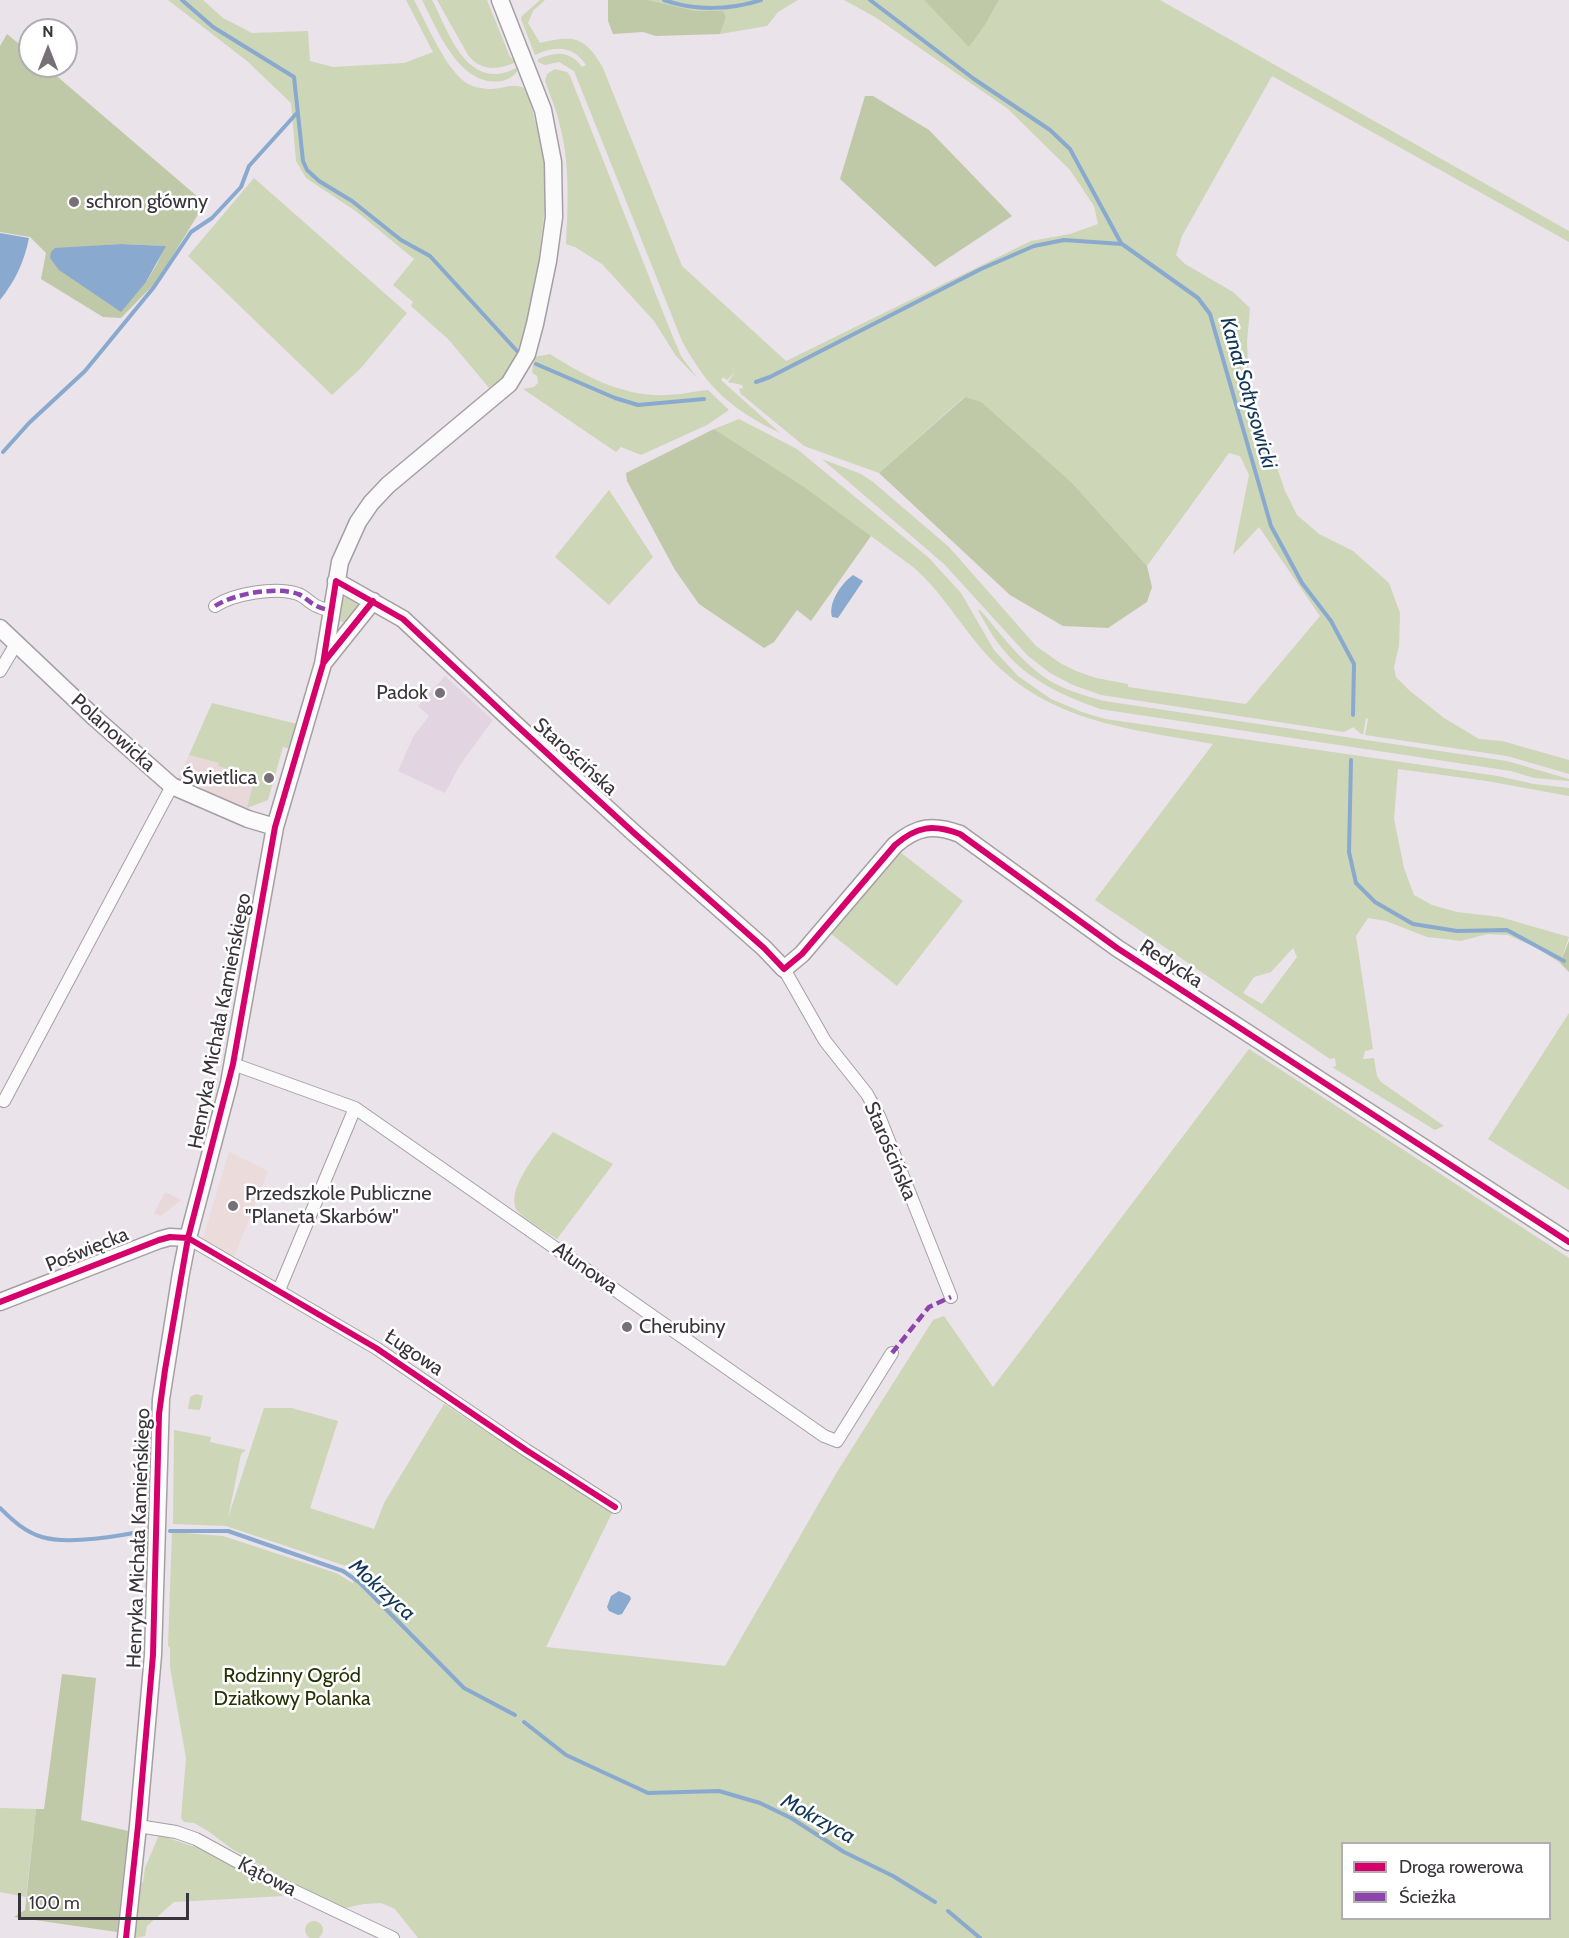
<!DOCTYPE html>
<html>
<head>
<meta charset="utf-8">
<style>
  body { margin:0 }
  #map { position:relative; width:1569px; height:1938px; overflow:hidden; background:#eae3e9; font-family:Cabin,sans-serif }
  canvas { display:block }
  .legend { position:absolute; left:1341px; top:1842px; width:210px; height:78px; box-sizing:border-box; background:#fff; border:2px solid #b0aeb0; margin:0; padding:8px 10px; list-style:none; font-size:18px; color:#393439 }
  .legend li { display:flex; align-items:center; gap:12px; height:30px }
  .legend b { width:30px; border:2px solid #b0aeb0 }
  .north { position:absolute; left:18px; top:18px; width:60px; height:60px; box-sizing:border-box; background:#fff; border:2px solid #b0aeb0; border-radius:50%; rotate:0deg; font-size:16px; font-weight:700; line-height:24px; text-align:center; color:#393439 }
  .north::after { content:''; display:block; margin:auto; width:21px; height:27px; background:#777177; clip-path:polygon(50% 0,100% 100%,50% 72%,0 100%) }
  .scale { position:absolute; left:18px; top:1893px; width:171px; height:27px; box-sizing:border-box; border:3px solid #393439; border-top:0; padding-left:8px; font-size:18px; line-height:21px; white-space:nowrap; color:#393439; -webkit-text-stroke:4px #fff; paint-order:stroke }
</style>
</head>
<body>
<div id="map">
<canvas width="1569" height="1938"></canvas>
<ul class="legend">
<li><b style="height:8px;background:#d6006c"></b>Droga rowerowa</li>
<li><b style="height:8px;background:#8e44ad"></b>Ścieżka</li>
</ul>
<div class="north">N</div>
<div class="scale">100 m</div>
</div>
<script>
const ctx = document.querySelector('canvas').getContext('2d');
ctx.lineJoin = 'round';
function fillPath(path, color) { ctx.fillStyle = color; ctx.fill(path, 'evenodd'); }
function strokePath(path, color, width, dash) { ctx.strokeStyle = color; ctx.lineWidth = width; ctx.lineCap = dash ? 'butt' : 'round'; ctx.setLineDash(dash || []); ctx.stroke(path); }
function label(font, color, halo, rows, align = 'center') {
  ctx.font = font + ' Cabin,sans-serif'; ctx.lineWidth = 5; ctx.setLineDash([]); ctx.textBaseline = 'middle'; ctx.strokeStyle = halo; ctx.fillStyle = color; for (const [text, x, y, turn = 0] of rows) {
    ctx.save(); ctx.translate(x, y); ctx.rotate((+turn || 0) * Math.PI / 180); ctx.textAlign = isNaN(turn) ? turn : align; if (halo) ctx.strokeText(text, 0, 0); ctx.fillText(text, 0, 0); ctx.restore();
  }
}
const built = new Path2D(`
  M 445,676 L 493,720 L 460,765 L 445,793 L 398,771 L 413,737 L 429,716 L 418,706 Z`);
const industrial = new Path2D(`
  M 189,755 L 219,763 L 255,777 L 247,808 L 200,792 L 178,779 Z
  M 165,1192 L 181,1200 L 161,1216 L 154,1213 Z`);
const education = new Path2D(`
  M 229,1152 L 268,1171 L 234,1258 L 202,1241 Z`);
const green = new Path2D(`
  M 168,0 L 203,0 L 223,18 L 252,33 L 308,31 L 310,61 L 333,67 L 404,63 L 433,52 L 406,0 L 414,0 C 426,22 445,68 465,82 C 472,87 482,89 491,89 C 503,89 516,81 527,90 L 545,158 L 546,199 L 536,283 L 523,344 L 512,368 L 496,386 L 493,385 L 489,388 L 449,340 L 411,306 L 413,302 L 393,285 L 414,259 L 357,212 L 306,178 L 296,161 L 291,103 L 247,61 Z
  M 422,0 L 432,0 C 446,26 461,75 496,74 C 504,74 512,70 519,67 C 516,75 510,79 502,81 C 460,88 438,31 422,0 Z
  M 437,0 L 487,0 L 510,57 L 516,62 C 499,70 481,72 468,55 Z
  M 540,0 L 545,0 L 533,11 L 528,23 L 540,43 C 573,35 585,36 603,68 L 682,266 L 786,361 L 1031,241 L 1070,234 L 1098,224 L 1094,206 L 1070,170 L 1008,109 L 875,17 L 844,0 L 924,0 L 969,46 L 985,25 L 999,0 L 1160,0 L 1569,231 L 1569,242 L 1272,76 L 1182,236 L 1176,255 L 1185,264 L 1233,292 L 1250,308 L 1247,342 L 1249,385 L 1285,491 L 1297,515 L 1319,534 L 1353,551 L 1389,583 L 1400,613 L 1399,646 L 1394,667 L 1396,677 L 1410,691 L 1444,718 L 1479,739 L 1502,741 L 1569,760 L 1569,774 L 1507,756 L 1365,735 L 1368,719 L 1366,718 L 1363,735 L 1355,729 L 1354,727 L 1344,732 L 1101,695 L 1073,685 L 1050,673 L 1028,656 L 944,564 L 822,459 L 861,474 L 873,482 L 949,547 L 1036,646 L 1060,663 L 1076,671 L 1096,678 L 1128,684 L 1128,687 L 1246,704 L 1320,616 L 1259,527 L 1233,555 L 1249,475 L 1240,456 L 1229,453 L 1147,566 L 1073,484 L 964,397 L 879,473 L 804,446 L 741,394 L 739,389 L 743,388 L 742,385 L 728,382 L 735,372 L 727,380 L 723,377 L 721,380 L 780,433 C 731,409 708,389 682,341 L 574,71 L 559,62 L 545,65 L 538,62 L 538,59 C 556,52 569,50 582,67 L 586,65 C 573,45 554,46 535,55 L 521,19 L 522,16 Z
  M 648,0 L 798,0 L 778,12 L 767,26 L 720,34 L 726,17 L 722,11 L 696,11 Z
  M 555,69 L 567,72 L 570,76 L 668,325 L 681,356 L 698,379 L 676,356 L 654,321 L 602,264 L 575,247 L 566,244 C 568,204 570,164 560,126 C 557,110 550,96 545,81 L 547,74 Z
  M 254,178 L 407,313 L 361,368 L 332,395 L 188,256 Z
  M 550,354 C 584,376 624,397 666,395 C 680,395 694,391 708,390 L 729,410 L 707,425 L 641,455 L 621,447 L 616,452 L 523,389 L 534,387 L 538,383 L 537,376 L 532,373 L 534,357 Z
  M 739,419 L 797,449 L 929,558 L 961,593 L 994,650 L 1018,676 L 1051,699 L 1082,712 L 1105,719 L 1498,776 L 1534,784 L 1569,788 L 1569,796 L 1487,781 L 1398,769 L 1394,819 L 1404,868 L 1414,895 L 1432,905 L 1457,912 L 1500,917 L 1569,937 L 1560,963 L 1537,948 L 1508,935 L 1487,934 L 1461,941 L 1445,939 L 1427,937 L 1386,921 L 1368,918 L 1356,936 L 1373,1049 L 1365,1051 L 1363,1059 L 1374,1058 L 1377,1076 L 1381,1082 L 1444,1126 L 1435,1130 L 1332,1067 L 1336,1066 L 1335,1058 L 1330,1059 L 1095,900 L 1213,744 C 1138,730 1062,724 1003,671 C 968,640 948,597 913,567 L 803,486 L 714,429 ZM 1293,948 L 1297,957 L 1262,1004 L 1243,993 L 1254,977 L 1271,972 Z
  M 609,490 L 653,557 L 609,605 L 555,557 Z
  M 342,598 L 347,598 L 358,605 L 358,608 L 345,623 L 338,620 Z
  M 980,610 C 1002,635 1023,665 1052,682 C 1068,691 1086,696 1104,701 L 1507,761 L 1569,779 L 1569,781 L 1534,778 L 1511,771 L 1100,709 C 1061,695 1023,678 998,643 C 990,633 985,621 978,611 Z
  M 212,703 L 297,724 L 291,749 L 283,747 L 268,800 L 247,808 L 255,777 L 218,766 L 219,763 L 189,755 Z
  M 900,852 L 963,901 L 897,986 L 830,933 Z
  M 1569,1013 L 1569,1190 L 1488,1139 Z
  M 1249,1049 L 1569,1258 L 1569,1938 L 418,1938 L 395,1909 L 381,1903 L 364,1904 L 345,1908 L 292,1883 L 232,1849 L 208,1831 L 194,1823 L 184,1822 L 181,1818 L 186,1758 L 170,1667 L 170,1648 L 168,1646 L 172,1532 L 223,1536 L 336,1573 L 353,1583 L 358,1570 L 226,1526 L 173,1524 L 174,1430 L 211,1437 L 210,1442 L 246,1450 L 241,1454 L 228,1518 L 264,1408 L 292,1408 L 338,1421 L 310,1508 L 374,1529 L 384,1503 L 444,1404 L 612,1513 L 546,1647 L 725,1666 L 837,1472 L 933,1320 L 944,1316 L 993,1387 ZM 1342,1844 L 1550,1844 L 1550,1918 L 1342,1918 Z
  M 553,1132 L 613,1164 L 557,1239 C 547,1232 521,1218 516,1209 C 506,1188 541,1148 553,1132 Z
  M 196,1394 L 203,1396 L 200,1410 L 188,1409 L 190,1397 Z
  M 0,1808 L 36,1809 L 26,1897 L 0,1892 Z
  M 159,1835 L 210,1852 L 284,1896 L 174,1902 L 147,1926 L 145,1936 L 135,1938 L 141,1883 L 143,1882 L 145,1868 Z
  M305 1930a9 9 0 1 1 18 0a9 9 0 1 1-18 0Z`);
const forest = new Path2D(`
  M 608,0 L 648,0 L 696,11 L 723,11 L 726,17 L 720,34 L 656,36 L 643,32 L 613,34 L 608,21 Z
  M 924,0 L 999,0 L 985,25 L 969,47 Z
  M 7,34 L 30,53 L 30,66 L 45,66 L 205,203 L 158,280 L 121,318 L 103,317 L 41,279 L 46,253 L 30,237 L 0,232 L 0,46 ZM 121,244 L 165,246 L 157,264 L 146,282 L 55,249 Z
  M 865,96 L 873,96 L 929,130 L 1012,216 L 935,267 L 840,179 Z
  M 965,397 L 981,402 L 1073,484 L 1147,566 L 1152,587 L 1147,602 L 1108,628 L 1063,626 L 1010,595 L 879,473 Z
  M 714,429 L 803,486 L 871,536 L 811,621 L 797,610 L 774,642 L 764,648 L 699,604 L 675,570 L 627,481 L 626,473 Z
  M 1569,941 L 1569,972 L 1560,963 Z
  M 62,1674 L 96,1678 L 81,1820 L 128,1831 L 117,1932 L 14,1917 L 25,1910 L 36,1809 L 44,1809 Z`);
const water = new Path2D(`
  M 0,233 L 29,238 C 24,263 15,281 0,300 Z
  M 121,244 L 166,246 L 146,282 L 121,312 L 59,270 L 50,258 L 51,252 L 55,248 Z
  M 853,575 L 863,581 L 838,618 L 832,617 C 828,602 842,583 853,575 Z
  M 619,1591 L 630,1596 L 631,1599 L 622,1614 L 618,1615 L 609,1611 L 607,1607 L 611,1596 Z`);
const stream = new Path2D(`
  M 182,0 L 213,27 L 294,77 L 303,161 L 307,170 L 319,181 L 352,201 L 401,240 L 430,256 L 517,351
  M 664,0 C 695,11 730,10 761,0
  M 870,0 L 974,79 L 1050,130 L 1070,149 L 1121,243
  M 536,364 L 615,398 L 638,405 L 704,399
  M 756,382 L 770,377 L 981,269 L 1034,246 L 1064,240 L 1122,244 L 1198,298 L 1210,314 L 1271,526 L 1302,583 L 1331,621 L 1354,664 L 1353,715
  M 3,452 L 29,423 L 85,371 L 154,287 L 191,232 L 212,218 L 241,187 L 249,166 L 296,114
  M 1351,760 L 1349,852 L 1356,883 L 1375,902 L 1413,924 L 1457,931 L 1507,930 L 1564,961
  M 0,1508 C 12,1520 25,1532 42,1537 C 68,1545 121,1536 148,1530
  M 170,1531 L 228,1531 L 343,1571 L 359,1582 L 464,1688 L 515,1715
  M 524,1722 L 566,1755 L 648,1793 L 719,1791 L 760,1803 L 791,1818 L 844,1852 L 893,1876 L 935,1902
  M 948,1911 L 980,1938`);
const street = new Path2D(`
  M 215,606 C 233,594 276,586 298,594 C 304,596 308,601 313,604 C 319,608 325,609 331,611
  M 0,671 L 16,644
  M 784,969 L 825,1041 L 867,1094 L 879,1116 L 951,1297
  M 233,1064 L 355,1108 L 824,1436 L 837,1441 L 892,1353
  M 4,1101 L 172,786
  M 188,1238 L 376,1348 L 526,1450 L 615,1507
  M 279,1290 L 355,1108
  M 138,1826 L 176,1832 L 196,1839 L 269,1879 L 393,1938`);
const secondary = new Path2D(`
  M 336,581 L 403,619 L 514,723 L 634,833 L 764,948 L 784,969 L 802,954 L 895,845 C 917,826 933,824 960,834 L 1117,948 L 1569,1242
  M 0,628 L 95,718 L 172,786 L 248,819 L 275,827
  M 325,661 L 373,601
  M 0,1302 L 159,1240 L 170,1237 L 188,1238
  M 126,1938 L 138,1826 L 153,1655 L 161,1399 L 181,1273 L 188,1238 L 229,1083 L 275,827 L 323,664 L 340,562 L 358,522 L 371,503 L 388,485 L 509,384 L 527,354 L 535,324 L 548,261 L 554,217 L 553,162 L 543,110 L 500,0`);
const quiet = new Path2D(`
  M 215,606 C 233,594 276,586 298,594 C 304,596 308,601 313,604 C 319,608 325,609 331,611
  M 892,1353 L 929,1307 L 951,1297`);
const cycleway = new Path2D(`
  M 324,662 L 373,601
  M 0,1302 L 159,1240 L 170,1237 L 188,1238 L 376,1348 L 526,1450 L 615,1507
  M 126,1938 L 138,1826 L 153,1655 L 159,1414 L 165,1370 L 188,1238 L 233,1064 L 275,827 L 323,664 L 336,581 L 403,619 L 514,723 L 634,833 L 764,948 L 784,969 L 802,954 L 895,845 C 917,826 933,824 960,834 L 1117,948 L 1569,1242`);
const markers = [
  [74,202,6,"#777177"],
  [440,693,6,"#777177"],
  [269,778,6,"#777177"],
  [233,1206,6,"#777177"],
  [627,1327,6,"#777177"]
];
const poiNames = [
  ["schron główny",86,202],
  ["Padok",428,693,"right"],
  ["Świetlica",257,778,"right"],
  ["Przedszkole Publiczne",245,1194],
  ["\"Planeta Skarbów\"",245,1217],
  ["Cherubiny",639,1327]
];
const streetNames = [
  ["Polanowicka",113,733,42],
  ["Starościńska",575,757,42],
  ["Redycka",1171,964,33],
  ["Henryka Michała Kamieńskiego",220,1021,-79],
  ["Starościńska",890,1151,67],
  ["Poświęcka",87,1250,-22],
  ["Ałunowa",585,1268,35],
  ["Ługowa",414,1353,34],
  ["Henryka Michała Kamieńskiego",139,1538,-88],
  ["Kątowa",267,1877,27]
];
const parkNames = [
  ["Rodzinny Ogród",292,1676],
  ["Działkowy Polanka",292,1699]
];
const waterNames = [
  ["Kanał Sołtysowicki",1248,393,74],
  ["Mokrzyca",382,1590,42],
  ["Mokrzyca",818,1819,29]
];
fillPath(built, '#e2d5e1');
fillPath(industrial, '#e8d8d9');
fillPath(education, '#ecdbdb');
fillPath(green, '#cdd6b6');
fillPath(forest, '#bfc8a7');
fillPath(water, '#89aace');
strokePath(stream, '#89aace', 4);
strokePath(street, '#a59fa4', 14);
strokePath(secondary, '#a59fa4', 19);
strokePath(street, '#fcfbfc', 12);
strokePath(secondary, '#fcfbfc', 16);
strokePath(quiet, '#8e44ad', 4.5, [9, 4.5]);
strokePath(cycleway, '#d6006c', 6);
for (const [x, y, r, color] of markers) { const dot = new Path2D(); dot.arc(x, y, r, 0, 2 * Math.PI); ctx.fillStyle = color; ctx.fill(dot); strokePath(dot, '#fff', 2); }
label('20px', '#393439', '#fff', poiNames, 'left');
label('20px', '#393439', '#fff', streetNames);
label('20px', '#253302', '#fff', parkNames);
label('italic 21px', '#103657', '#fff', waterNames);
</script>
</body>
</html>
